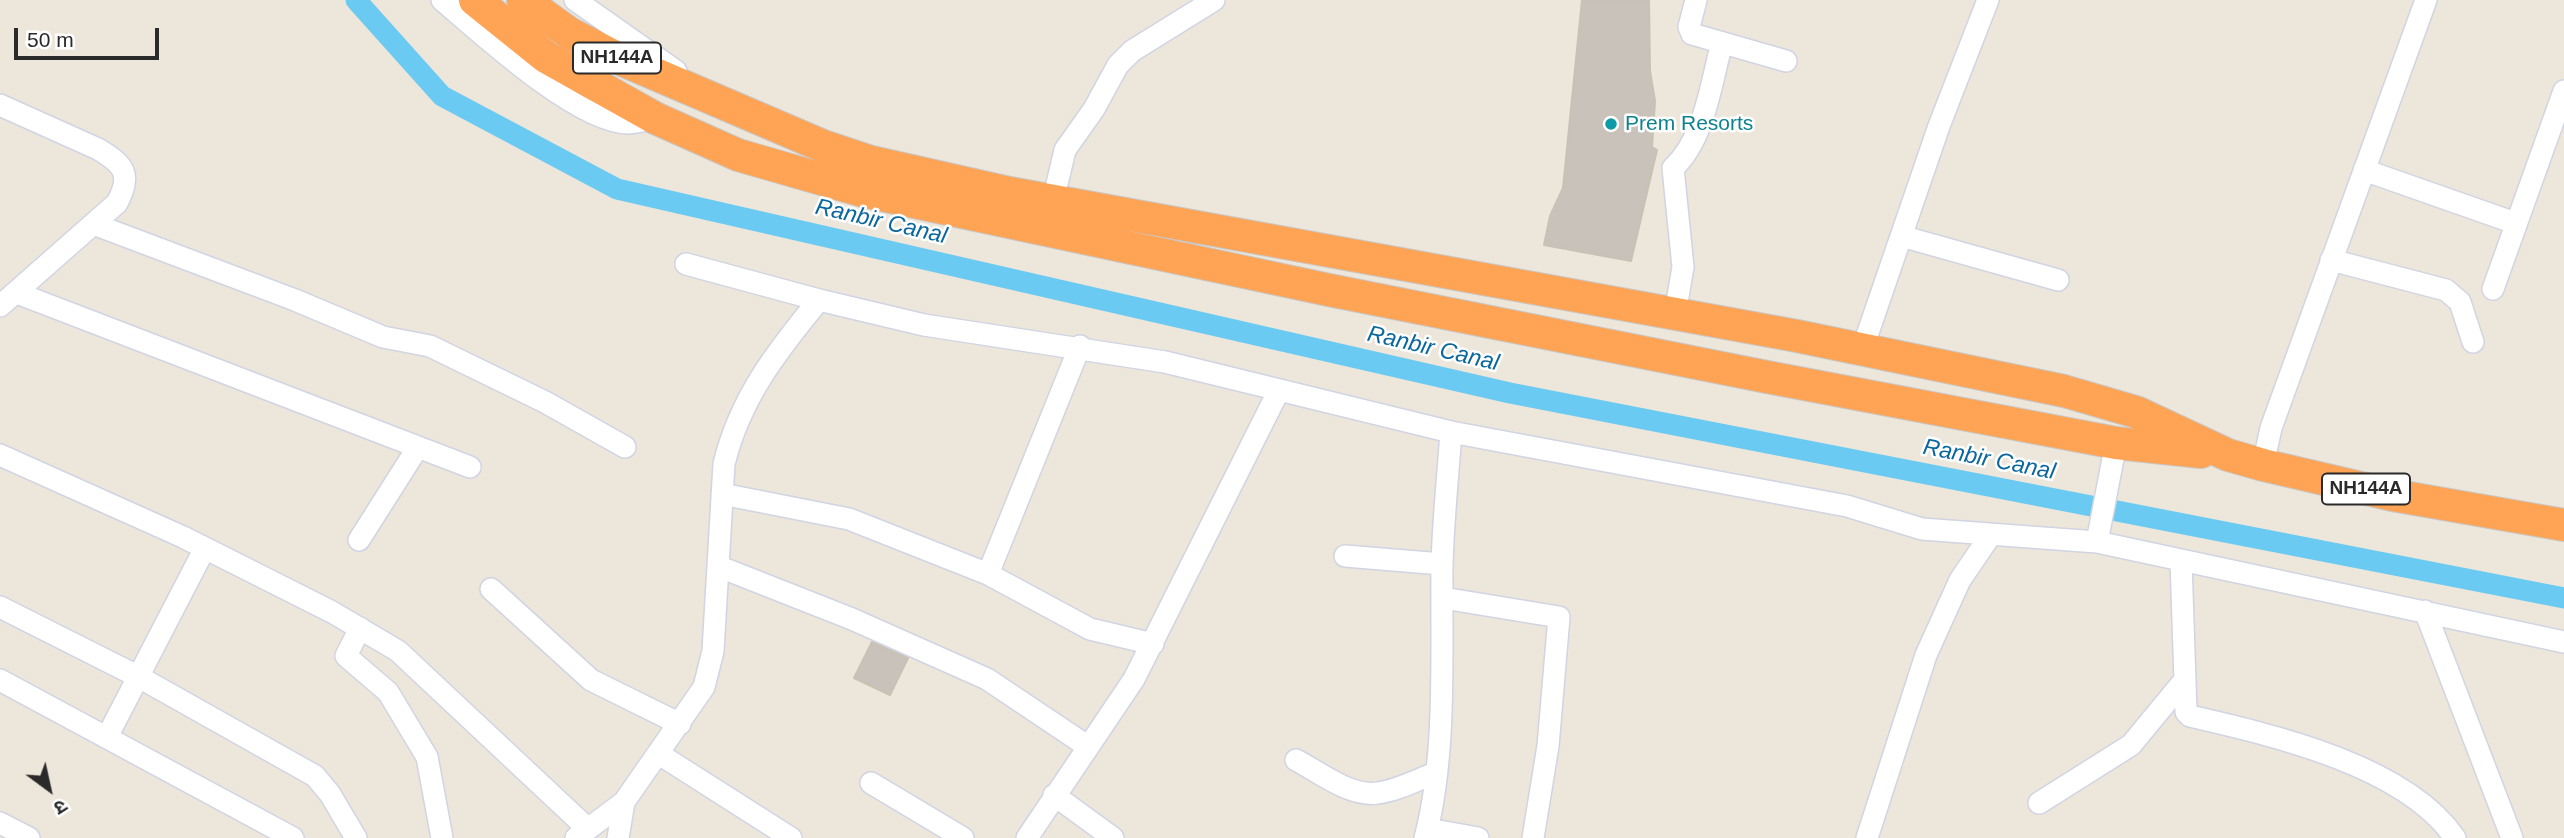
<!DOCTYPE html>
<html>
<head>
<meta charset="utf-8">
<style>
  body { margin:0 }
  #map { position:relative; width:2564px; height:838px; overflow:hidden; background:#ece6db; font-family:Arial,"Noto Sans Devanagari",sans-serif }
  canvas { display:block }
  .north { position:absolute; left:14px; top:754px; width:70px; height:70px; -webkit-text-stroke:5px #fff; paint-order:stroke; rotate:147deg; font-size:19px; font-weight:700; line-height:28px; text-align:center; color:#2a2a2a }
  .north::after { content:''; display:block; margin:auto; width:24px; height:32px; background:#2a2a2a; clip-path:polygon(50% 0,100% 100%,50% 72%,0 100%) }
  .scale { position:absolute; left:14px; top:28px; width:145px; height:32px; box-sizing:border-box; border:4px solid #2a2a2a; border-top:0; padding-left:9px; font-size:21px; line-height:24px; white-space:nowrap; color:#2a2a2a; -webkit-text-stroke:5px #fff; paint-order:stroke }
</style>
</head>
<body>
<div id="map">
<canvas width="2564" height="838"></canvas>
<div class="north">उ</div>
<div class="scale">50 m</div>
</div>
<script>
const ctx = document.querySelector('canvas').getContext('2d');
ctx.lineJoin = 'round';
function strokePath(path, color, width, dash) { ctx.strokeStyle = color; ctx.lineWidth = width; ctx.lineCap = dash ? 'butt' : 'round'; ctx.setLineDash(dash || []); ctx.stroke(path); }
function fillPath(path, color) { ctx.fillStyle = color; ctx.fill(path, 'evenodd'); }
function label(font, color, halo, rows, align = 'center') {
  ctx.font = font + ' Arial,sans-serif'; ctx.lineWidth = 5; ctx.setLineDash([]); ctx.textBaseline = 'middle'; ctx.strokeStyle = halo; ctx.fillStyle = color; for (const [text, x, y, turn = 0] of rows) {
    ctx.save(); ctx.translate(x, y); ctx.rotate((+turn || 0) * Math.PI / 180); ctx.textAlign = isNaN(turn) ? turn : align; if (halo) ctx.strokeText(text, 0, 0); ctx.fillText(text, 0, 0); ctx.restore();
  }
}
const canal = new Path2D(`
  M 356,0 L 442,96 L 617,189 L 1510,393 L 2564,598`);
const building = new Path2D(`
  M 1582,0 L 1649,0 L 1650,71 L 1655,101 L 1652,147 L 1657,150 L 1631,261 L 1544,245 L 1550,216 L 1563,188 Z
  M 872,642 L 908,658 L 890,695 L 854,678 Z`);
const minor = new Path2D(`
  M 442,0 C 482,34 577,122 628,123 C 637,123 647,120 655,118
  M 575,0 L 676,71
  M 1696,0 L 1689,27 L 1692,34 L 1786,61
  M 0,105 L 98,149 C 125,165 132,175 117,203 L 0,306
  M 2364,170 L 2515,223
  M 1053,201 L 1065,150 L 1094,109 L 1118,65 L 1132,51 L 1214,0
  M 96,225 L 295,300 L 383,337 L 430,346 L 545,402 L 625,447
  M 1901,236 L 2058,280
  M 2331,260 L 2446,290 L 2460,302 L 2473,342
  M 686,264 L 819,300
  M 2493,289 L 2564,91
  M 17,293 L 470,467
  M 1675,314 L 1683,267 L 1673,168 C 1705,139 1711,82 1722,43
  M 1080,346 L 988,574 L 1090,629 L 1153,644
  M 1862,350 L 1939,126 L 1988,0
  M 0,455 L 183,537 L 332,612 L 398,651 L 588,829
  M 2263,465 L 2271,428 L 2426,0
  M 722,494 L 849,519 L 988,574
  M 359,540 L 418,447
  M 2097,542 L 2116,443
  M 1345,556 L 1442,564
  M 2181,561 L 2186,712 L 2190,716 C 2272,735 2405,765 2455,838
  M 720,567 L 852,619 L 987,679 L 1087,746
  M 491,589 L 591,680 L 680,724
  M 1443,598 L 1559,617 L 1548,746 L 1533,838
  M 0,607 L 139,677 L 315,776 L 330,794 L 356,838
  M 2425,611 L 2512,838
  M 360,628 L 346,656 L 388,692 L 427,757 L 442,838
  M 0,680 L 293,838
  M 107,737 L 205,548
  M 659,754 L 791,838
  M 1296,760 C 1319,772 1350,797 1377,793 C 1396,791 1417,780 1435,773
  M 871,783 L 963,838
  M 1054,795 L 1113,838
  M 2039,803 L 2131,745 L 2183,682
  M 0,823 L 29,838
  M 1428,829 L 1478,838
  M 576,838 L 624,802 L 704,687 L 713,651 L 724,464 C 740,398 777,351 819,300 L 924,325 L 1165,362 L 1451,432 L 1847,506 L 1922,529 L 2097,542 L 2564,642
  M 618,838 L 624,802
  M 1027,838 L 1134,679 L 1278,392
  M 1425,838 C 1447,755 1441,652 1442,566 C 1443,521 1448,476 1451,432
  M 1867,838 L 1926,655 L 1960,580 L 1990,536`);
const highway = new Path2D(`
  M 475,0 L 546,57 L 655,118 L 738,155 L 863,191 L 1329,290 L 1767,377 L 2116,443 L 2201,452
  M 523,0 L 569,33 L 613,56 L 823,146 L 868,161 L 1010,193 L 1797,336 L 2064,391 L 2136,412 L 2228,455 L 2263,465 L 2392,495 L 2564,525`);
const markers = [
  [1611,124,7,"#0f9aa8"]
];
const shields = [
  [617,58,88],
  [2366,489,88]
];
const shieldNames = [
  ["NH144A",617,58],
  ["NH144A",2366,489]
];
const cultureNames = [
  ["Prem Resorts",1625,124]
];
const waterNames = [
  ["Ranbir Canal",881,222,13],
  ["Ranbir Canal",1433,349,13],
  ["Ranbir Canal",1989,460,11]
];
strokePath(canal, '#6bcaf2', 21);
fillPath(building, '#c8c2bb');
strokePath(building, '#c8c2b5', 2);
strokePath(minor, '#d1d4e3', 24);
strokePath(highway, '#c8c8c8', 34);
strokePath(minor, '#fff', 21);
strokePath(highway, '#ffa354', 32);
for (const [x, y, r, color] of markers) { const dot = new Path2D(); dot.arc(x, y, r, 0, 2 * Math.PI); ctx.fillStyle = color; ctx.fill(dot); strokePath(dot, '#fff', 2.5); }
for (const [x, y, w] of shields) { const box = new Path2D(); box.roundRect(x - w / 2, y - 15.5, w, 31, 5); ctx.fillStyle = '#fff'; ctx.fill(box); strokePath(box, '#2a2a2a', 2); }
label('bold 19px', '#2a2a2a', null, shieldNames);
label('21px', '#0d838f', '#fff', cultureNames, 'left');
label('italic 23px', '#0a679e', '#fff', waterNames);
</script>
</body>
</html>
